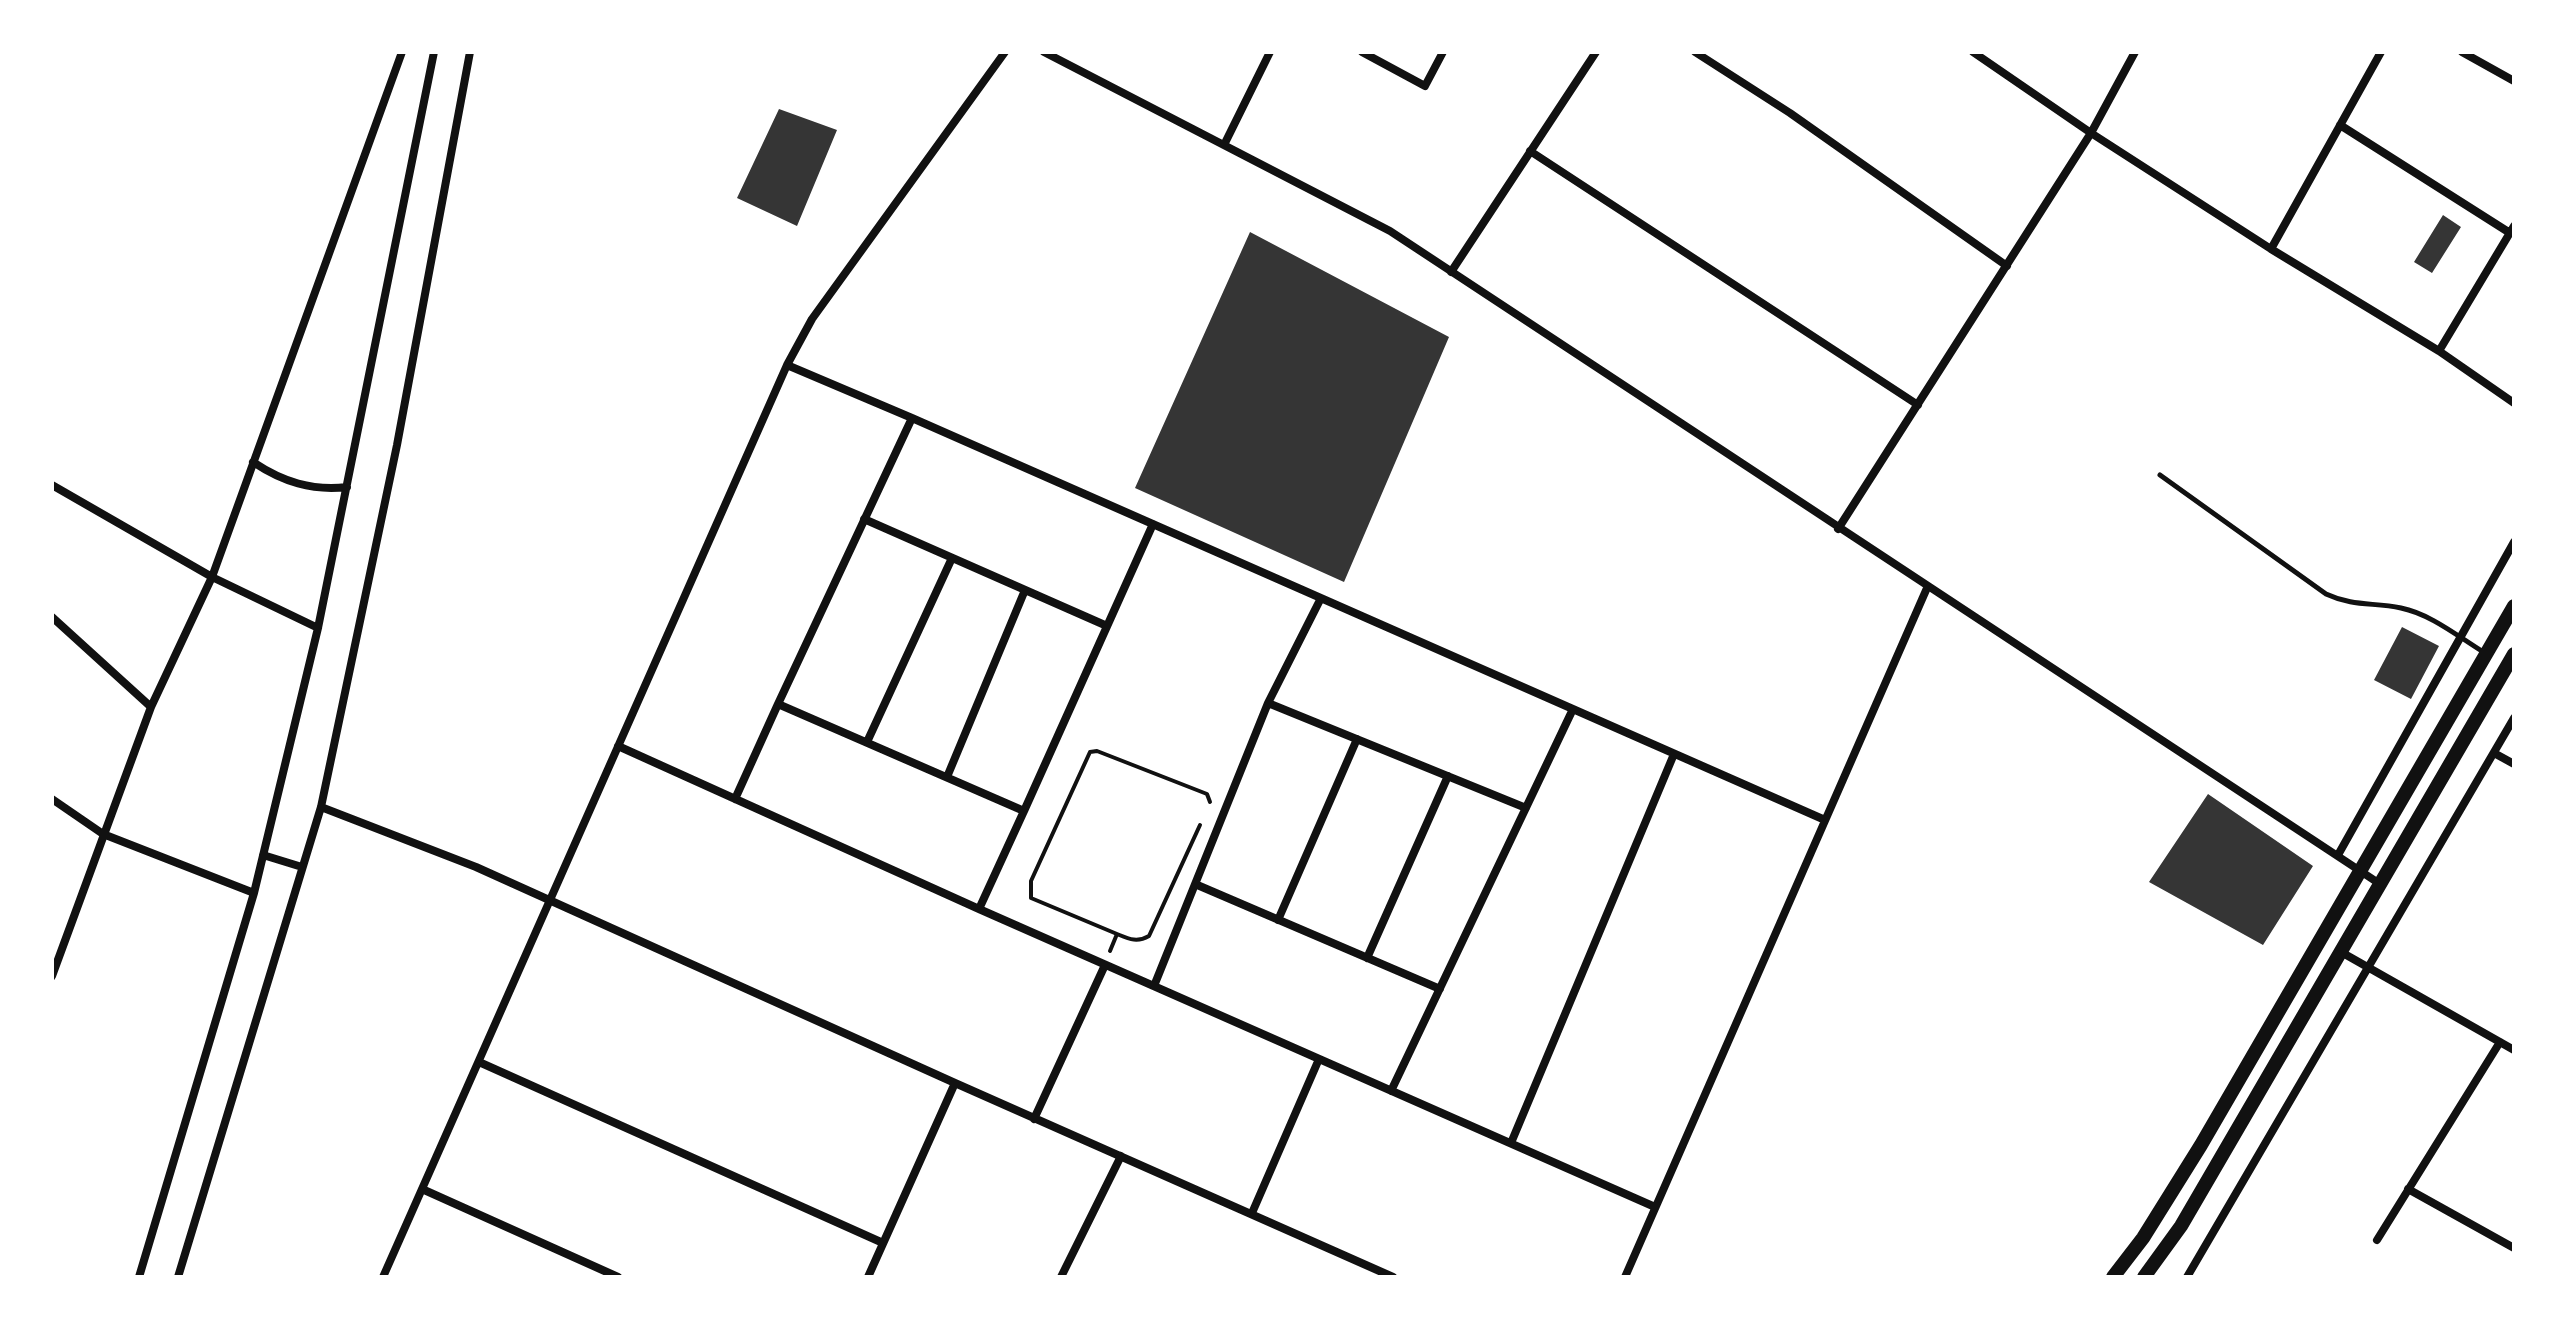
<!DOCTYPE html>
<html>
<head>
<meta charset="utf-8">
<style>
  body { margin:0 }
  #map { position:relative; width:2566px; height:1329px; overflow:hidden; background:#fff; font-family:Spectral,serif }
  canvas { display:block }
  .frame { position:absolute; inset:0; border:54px solid #fff; pointer-events:none }
</style>
</head>
<body>
<div id="map">
<canvas width="2566" height="1329"></canvas>
<div class="frame"></div>
</div>
<script>
const ctx = document.querySelector('canvas').getContext('2d');
ctx.lineJoin = 'round';
function fillPath(path, color) { ctx.fillStyle = color; ctx.fill(path, 'evenodd'); }
function strokePath(path, color, width, dash) { ctx.strokeStyle = color; ctx.lineWidth = width; ctx.lineCap = dash ? 'butt' : 'round'; ctx.setLineDash(dash || []); ctx.stroke(path); }
const building = new Path2D(`
  M 779,109 L 837,130 L 797,226 L 737,198 Z
  M 2443,215 L 2461,227 L 2432,273 L 2414,262 Z
  M 1250,232 L 1449,337 L 1344,582 L 1135,488 Z
  M 2402,627 L 2439,646 L 2411,699 L 2374,680 Z
  M 2208,794 L 2313,866 L 2263,945 L 2149,882 Z`);
const path = new Path2D(`
  M 1117,934 L 1031,898 L 1031,881 L 1090,752 L 1097,751 L 1207,794 L 1210,802
  M 1110,951 L 1117,934 C 1129,939 1137,943 1149,936 L 1200,825`);
const service = new Path2D(`
  M 2160,475 L 2326,594 C 2354,607 2373,602 2401,608 C 2431,614 2460,638 2485,653`);
const minor = new Path2D(`
  M 1044,52 L 1390,231 L 2380,884
  M 1362,52 L 1425,86 L 1443,52
  M 1695,52 L 1790,113 L 2007,266
  M 1973,52 L 2091,133 L 2271,249
  M 2381,52 L 2271,249 L 2439,351 L 2514,403
  M 2462,52 L 2514,81
  M 2340,125 L 2510,233
  M 1224,145 L 1270,52
  M 1530,151 L 1918,405
  M 1451,272 L 1596,52
  M 2439,351 L 2514,226
  M 787,365 L 812,319 L 1005,52
  M 912,418 L 778,704 L 1024,811 L 979,909
  M 253,462 C 283,482 312,491 347,487
  M 52,485 L 212,577 L 318,628
  M 864,519 L 1107,626
  M 1838,529 L 2091,133 L 2135,52
  M 1321,598 L 1268,703 L 1526,808
  M 52,617 L 151,707
  M 867,742 L 952,558
  M 618,746 L 979,909 L 1655,1207
  M 2494,753 L 2514,764
  M 947,777 L 1025,590
  M 52,799 L 103,834 L 254,893
  M 735,799 L 778,704
  M 321,807 L 476,867 L 955,1083 L 1393,1277
  M 1024,811 L 1153,524
  M 263,855 L 302,867
  M 2338,855 L 2514,542
  M 1195,884 L 1440,989
  M 1278,920 L 1357,739
  M 2341,952 L 2514,1050
  M 1367,958 L 1448,776
  M 52,976 L 151,707 L 212,577 L 402,52
  M 1154,986 L 1268,703
  M 479,1062 L 883,1243
  M 1391,1091 L 1573,709
  M 1034,1119 L 1105,965
  M 1511,1143 L 1674,754
  M 422,1189 L 618,1277
  M 2408,1189 L 2514,1248
  M 1252,1213 L 1319,1059
  M 2377,1240 L 2500,1042
  M 139,1277 L 254,893 L 318,628 L 434,52
  M 178,1277 L 321,807 L 397,445 L 470,52
  M 383,1277 L 787,365 L 912,418 L 1825,820
  M 868,1277 L 955,1083
  M 1061,1277 L 1121,1156
  M 1625,1277 L 1927,588
  M 2187,1277 L 2514,718`);
const primary = new Path2D(`
  M 2113,1277 L 2143,1238 L 2201,1145 L 2514,606
  M 2144,1277 L 2181,1226 L 2514,654`);
fillPath(building, '#353535');
strokePath(path, '#111', 4);
strokePath(service, '#111', 5);
strokePath(minor, '#111', 8);
strokePath(primary, '#111', 14);
</script>
</body>
</html>
